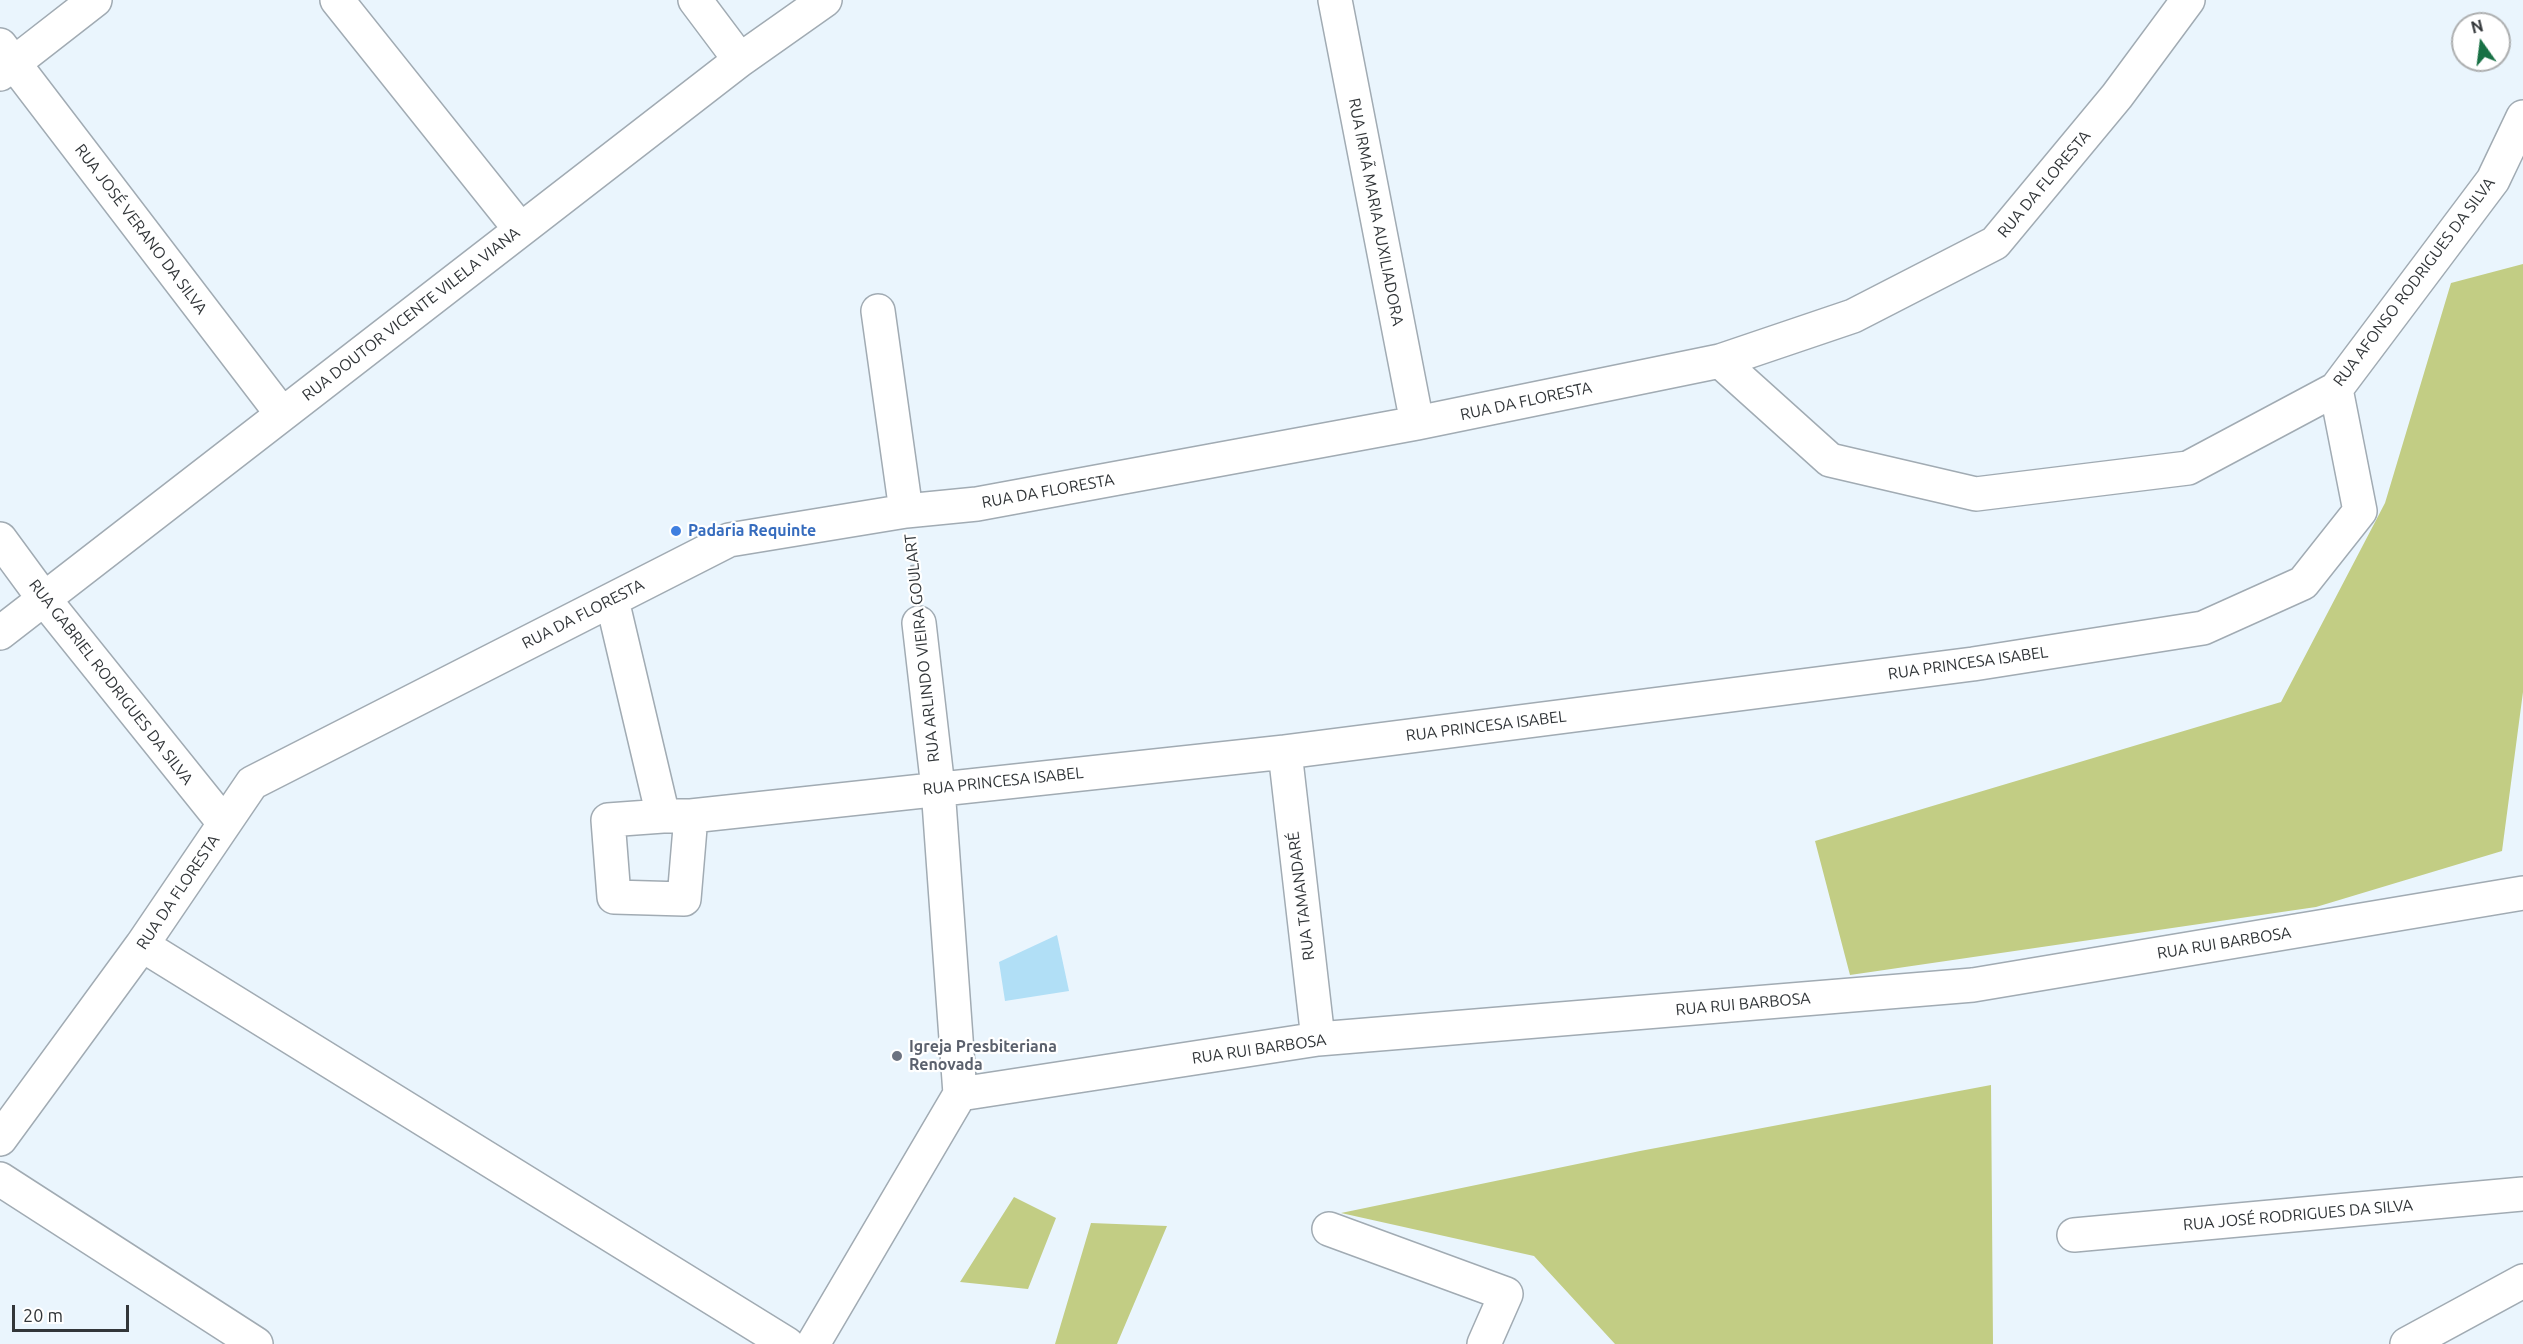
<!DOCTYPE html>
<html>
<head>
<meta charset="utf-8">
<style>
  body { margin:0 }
  #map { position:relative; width:2523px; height:1344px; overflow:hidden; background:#eaf5fd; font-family:Ubuntu,sans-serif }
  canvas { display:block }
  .north { position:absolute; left:2451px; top:12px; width:60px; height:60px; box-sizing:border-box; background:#fff; border:2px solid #adafb0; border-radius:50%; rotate:346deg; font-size:16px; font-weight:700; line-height:24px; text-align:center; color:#323639 }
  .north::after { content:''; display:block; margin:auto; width:21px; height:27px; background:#187145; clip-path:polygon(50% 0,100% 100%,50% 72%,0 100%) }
  .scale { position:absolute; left:12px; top:1305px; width:117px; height:27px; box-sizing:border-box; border:3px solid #323639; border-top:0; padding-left:8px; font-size:18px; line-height:21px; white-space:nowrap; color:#323639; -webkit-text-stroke:4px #fff; paint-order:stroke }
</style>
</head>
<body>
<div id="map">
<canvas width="2523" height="1344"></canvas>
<div class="north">N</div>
<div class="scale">20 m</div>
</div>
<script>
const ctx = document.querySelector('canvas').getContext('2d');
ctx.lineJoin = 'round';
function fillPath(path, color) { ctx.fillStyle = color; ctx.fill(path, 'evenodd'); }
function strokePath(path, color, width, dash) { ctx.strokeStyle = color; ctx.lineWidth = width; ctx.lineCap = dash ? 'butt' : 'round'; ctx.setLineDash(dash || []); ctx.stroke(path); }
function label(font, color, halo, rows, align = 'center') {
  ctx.font = font + ' Ubuntu,sans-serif'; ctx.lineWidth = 4.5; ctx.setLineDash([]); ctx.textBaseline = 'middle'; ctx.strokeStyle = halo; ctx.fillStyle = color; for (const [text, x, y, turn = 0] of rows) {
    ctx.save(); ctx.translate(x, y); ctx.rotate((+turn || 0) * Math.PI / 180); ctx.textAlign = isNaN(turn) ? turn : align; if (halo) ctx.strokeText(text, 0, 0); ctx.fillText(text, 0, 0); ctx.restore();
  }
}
const forest = new Path2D(`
  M 2523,264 L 2523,692 L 2502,851 L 2316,907 L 1850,975 L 1815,841 L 2281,702 L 2385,503 L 2451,283 Z
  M 1991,1085 L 1993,1344 L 1615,1344 L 1534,1256 L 1341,1213 L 1640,1151 Z
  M 1014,1197 L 1056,1218 L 1028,1289 L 960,1282 Z
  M 1091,1223 L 1167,1226 L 1117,1344 L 1055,1344 Z`);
const water = new Path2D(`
  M 1057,935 L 1069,991 L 1005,1001 L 999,962 Z`);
const path = new Path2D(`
  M 910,547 L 915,587`);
const minor = new Path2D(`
  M 337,0 L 520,229
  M 695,0 L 740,60
  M 1335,0 L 1417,423
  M 0,45 L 282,414
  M 0,74 L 95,0
  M 878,311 L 906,511
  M 1720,361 L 1830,460 L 1976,494 L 2188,468 L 2336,389 L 2493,180 L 2523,117
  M 0,539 L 44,599 L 224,823
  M 612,600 L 663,816 L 691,816 L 1285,752 L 1973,664 L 2203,628 L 2303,583 L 2360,511 L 2336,389
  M 919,623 L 938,788 L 960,1094
  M 0,633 L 740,60 L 825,0
  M 1285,752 L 1318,1039
  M 663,816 L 608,820 L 614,897 L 684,899 L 691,816
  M 142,945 L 787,1344
  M 960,1094 L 1318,1039 L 1973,985 L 2523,893
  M 0,1139 L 142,945 L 252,783 L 729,540 L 906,511 L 977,504 L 1417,423 L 1720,361 L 1853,316 L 1995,243 L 2117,96 L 2188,0
  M 0,1179 L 256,1344
  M 1329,1229 L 1506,1294 L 1484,1344
  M 2074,1235 L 2523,1194
  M 813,1344 L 960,1094
  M 2407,1344 L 2523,1281`);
const markers = [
  [676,531,6,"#3f7fe0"],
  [897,1056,6,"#6b7280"]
];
const streetNames = [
  ["RUA DA FLORESTA",2044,184,-50],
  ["RUA IRMÃ MARIA AUXILIADORA",1376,212,79],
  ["RUA JOSÉ VERANO DA SILVA",141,229,53],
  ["RUA AFONSO RODRIGUES DA SILVA",2414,282,-53],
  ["RUA DOUTOR VICENTE VILELA VIANA",411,314,-38],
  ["RUA DA FLORESTA",1526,401,-12],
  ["RUA DA FLORESTA",1048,491,-10],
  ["RUA DA FLORESTA",583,614,-27],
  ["RUA ARLINDO VIEIRA GOULART",922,648,-96],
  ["RUA PRINCESA ISABEL",1968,663,-8],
  ["RUA GABRIEL RODRIGUES DA SILVA",111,682,52],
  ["RUA PRINCESA ISABEL",1486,726,-7],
  ["RUA PRINCESA ISABEL",1003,781,-6],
  ["RUA DA FLORESTA",178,892,-56],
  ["RUA TAMANDARÉ",1301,896,-97],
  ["RUA RUI BARBOSA",2224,943,-9],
  ["RUA RUI BARBOSA",1743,1004,-5],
  ["RUA RUI BARBOSA",1259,1049,-8],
  ["RUA JOSÉ RODRIGUES DA SILVA",2298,1215,-5]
];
const shopNames = [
  ["Padaria Requinte",688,531]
];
const worshipNames = [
  ["Igreja Presbiteriana",909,1047],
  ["Renovada",909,1065]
];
fillPath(forest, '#c2cd84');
fillPath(water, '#b1dff6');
strokePath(minor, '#a1abb3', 36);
strokePath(path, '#a1aab0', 4, [6, 3]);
strokePath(minor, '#fff', 33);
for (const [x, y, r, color] of markers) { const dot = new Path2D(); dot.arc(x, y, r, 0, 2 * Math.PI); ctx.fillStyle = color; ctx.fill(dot); strokePath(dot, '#fff', 2); }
label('16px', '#323639', '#fff', streetNames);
label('bold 16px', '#366cbe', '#fff', shopNames, 'left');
label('bold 16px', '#5b616d', '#fff', worshipNames, 'left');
</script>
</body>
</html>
